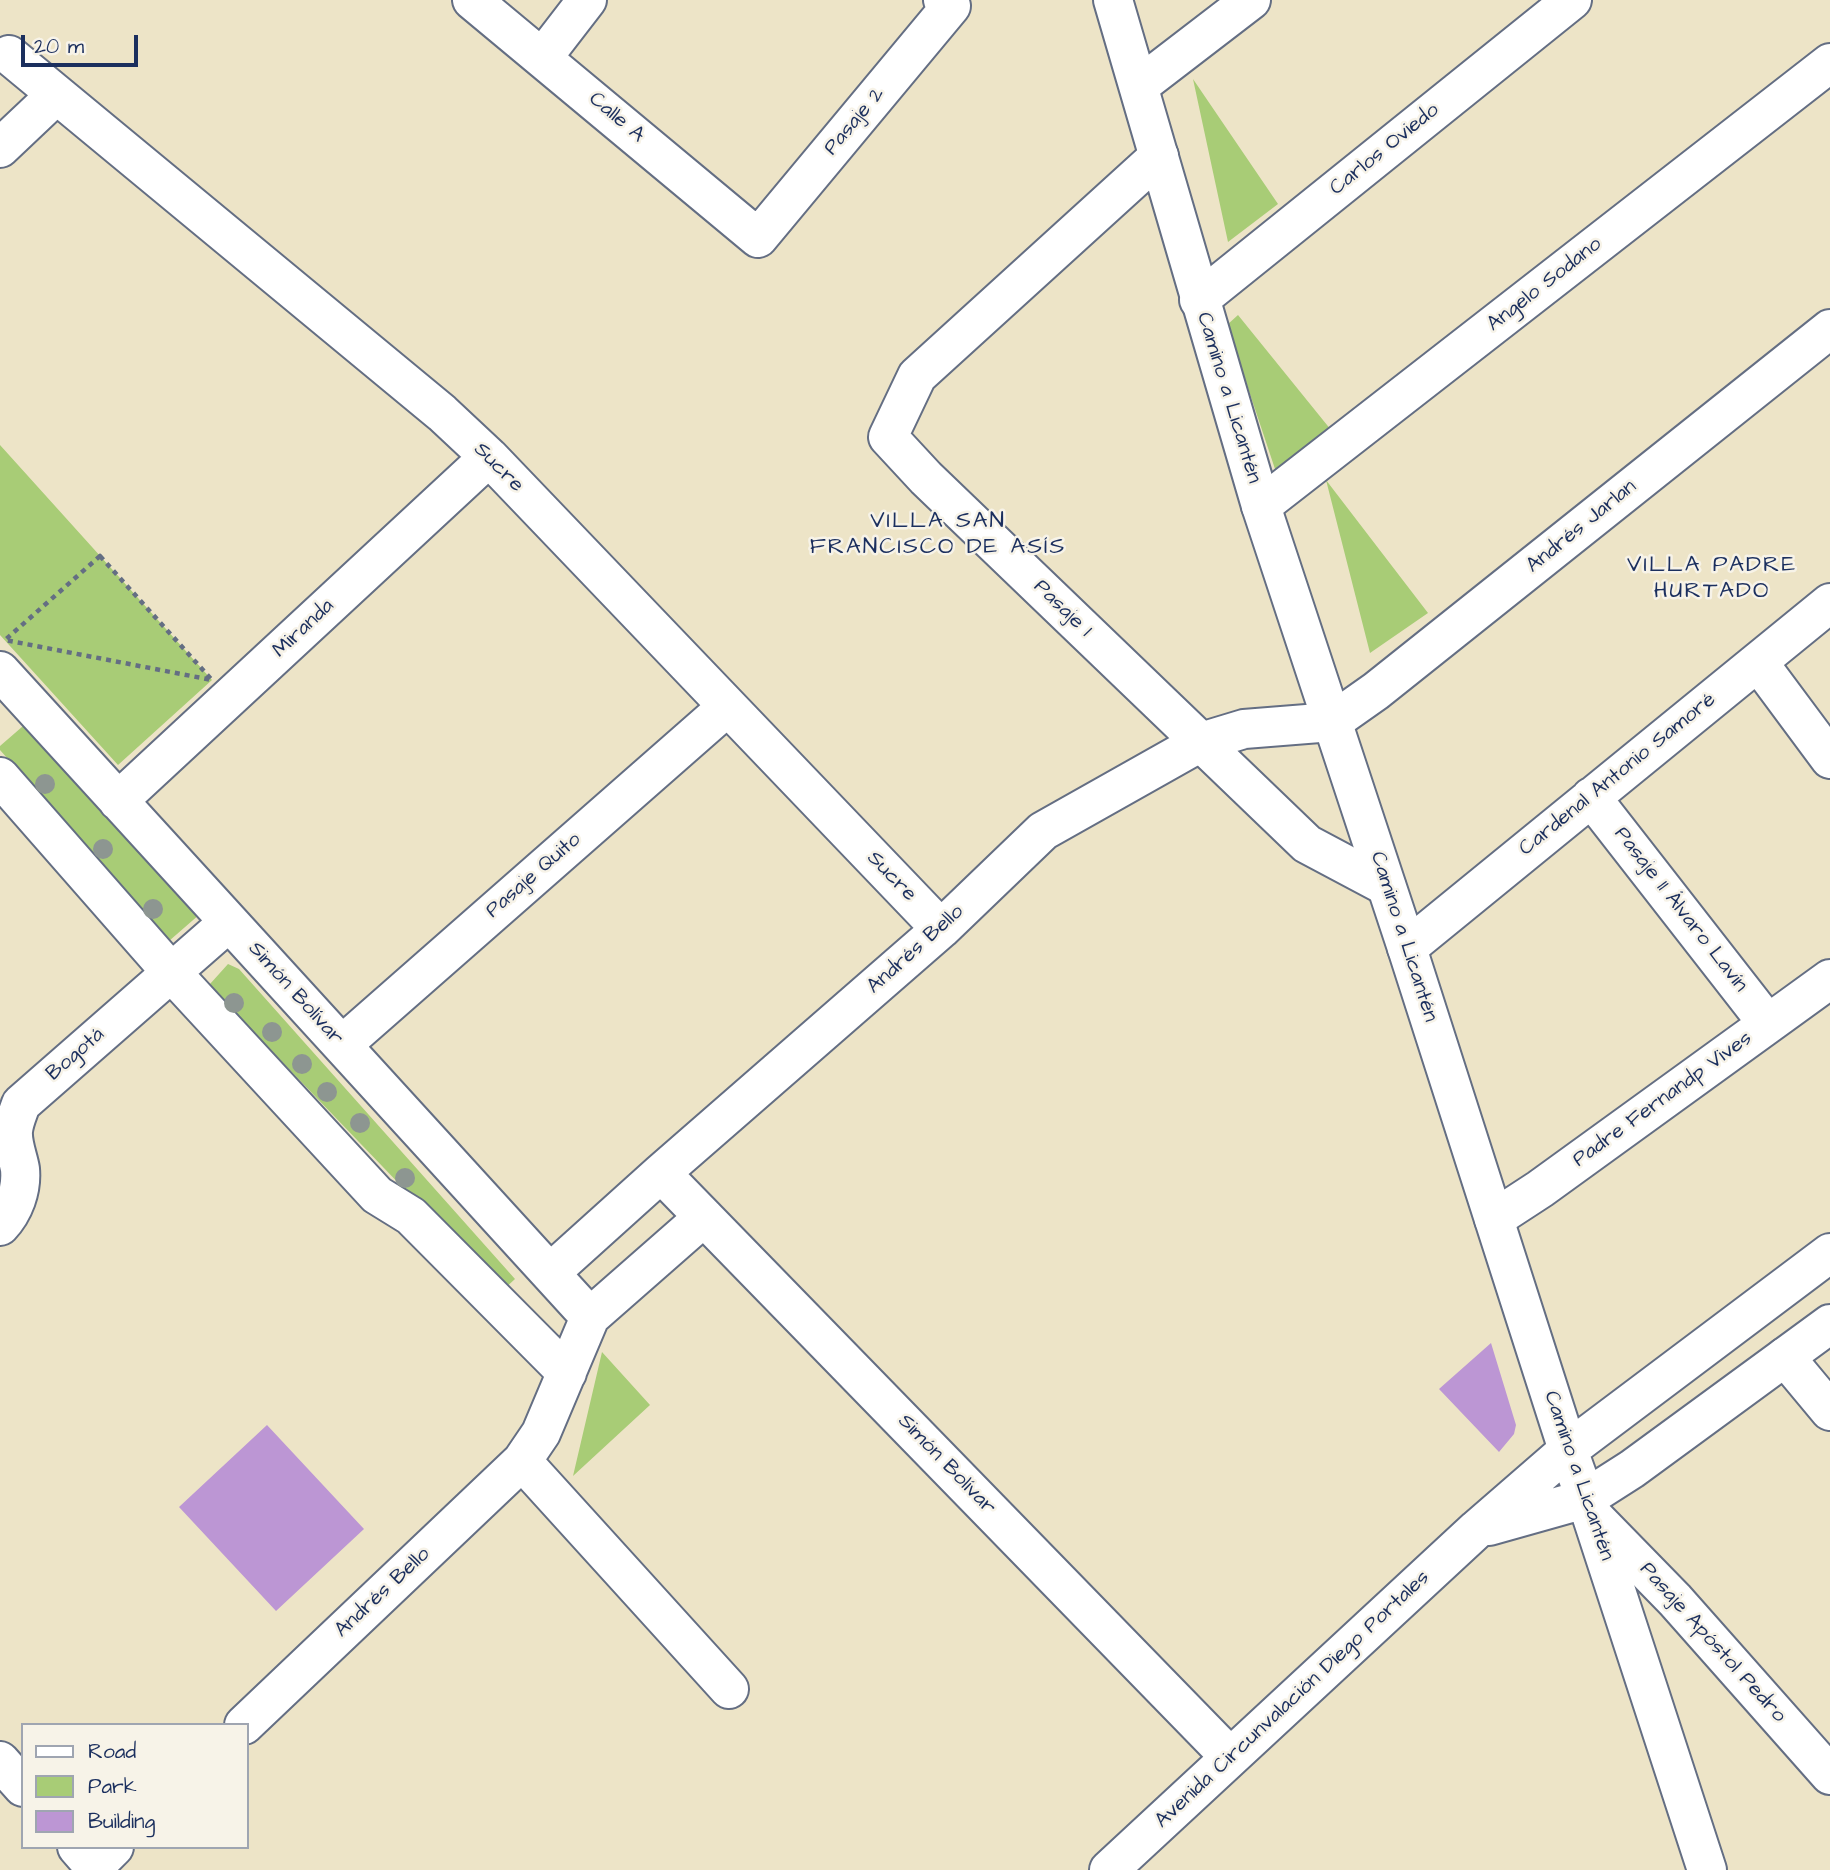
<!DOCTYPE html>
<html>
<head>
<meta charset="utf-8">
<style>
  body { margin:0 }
  #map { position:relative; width:1830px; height:1870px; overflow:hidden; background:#ede4c7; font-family:"Architects Daughter",sans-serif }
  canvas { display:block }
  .legend { position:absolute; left:21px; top:1723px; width:228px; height:126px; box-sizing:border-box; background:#f7f3e8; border:2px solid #9fa5b1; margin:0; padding:9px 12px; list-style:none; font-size:21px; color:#1b2f5e }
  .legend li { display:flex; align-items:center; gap:14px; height:35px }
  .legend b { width:35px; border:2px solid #9fa5b1 }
  .scale { position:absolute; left:21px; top:35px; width:117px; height:32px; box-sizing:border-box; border:4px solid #1b2f5e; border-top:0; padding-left:9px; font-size:21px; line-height:24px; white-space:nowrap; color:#1b2f5e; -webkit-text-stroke:5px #f7f3e8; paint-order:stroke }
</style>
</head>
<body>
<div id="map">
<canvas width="1830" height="1870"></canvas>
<ul class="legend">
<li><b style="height:9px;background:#fff"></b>Road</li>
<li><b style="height:19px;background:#a8cc76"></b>Park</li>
<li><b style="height:19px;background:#bc96d4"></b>Building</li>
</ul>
<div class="scale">20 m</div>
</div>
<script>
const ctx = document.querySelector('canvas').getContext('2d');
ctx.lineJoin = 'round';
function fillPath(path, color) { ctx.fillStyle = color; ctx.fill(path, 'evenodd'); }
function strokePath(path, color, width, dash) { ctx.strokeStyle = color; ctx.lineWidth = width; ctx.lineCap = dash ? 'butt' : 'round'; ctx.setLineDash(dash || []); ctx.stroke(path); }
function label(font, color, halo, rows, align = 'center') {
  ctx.font = font + ' "Architects Daughter",sans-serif'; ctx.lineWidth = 5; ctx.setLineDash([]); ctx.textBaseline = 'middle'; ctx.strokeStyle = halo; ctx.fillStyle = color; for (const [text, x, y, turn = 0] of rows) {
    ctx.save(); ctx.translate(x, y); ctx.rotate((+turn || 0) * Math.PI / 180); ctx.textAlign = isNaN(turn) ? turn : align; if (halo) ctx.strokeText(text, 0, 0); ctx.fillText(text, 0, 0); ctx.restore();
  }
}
const green = new Path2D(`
  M 1193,79 L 1278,204 L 1228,242 Z
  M 1238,315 L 1344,446 L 1285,499 L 1227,325 Z
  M 0,445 L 212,680 L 118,765 L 0,635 Z
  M 1326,480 L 1428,613 L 1370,653 Z
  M 30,720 L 200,914 L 169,941 L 0,750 L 0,746 Z
  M 228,964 L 239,969 L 515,1279 L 502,1291 L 215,992 L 210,984 Z
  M 602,1352 L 650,1405 L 573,1476 Z`);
const building = new Path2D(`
  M 1491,1343 L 1516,1425 L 1514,1434 L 1499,1452 L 1439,1389 Z
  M 267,1425 L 364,1529 L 276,1611 L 179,1507 Z`);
const path = new Path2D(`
  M 100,556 L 212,680 L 5,640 Z`);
const minor = new Path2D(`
  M 472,0 L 758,238 L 951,6 L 943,0
  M 9,55 L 442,413 L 489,457 L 941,929
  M 543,57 L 587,0
  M 1139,86 L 1251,0
  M 0,148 L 56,95
  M 1159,156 L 917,376 L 888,437 L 926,478 L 1307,844 L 1386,886
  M 1199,300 L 1572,0
  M 1261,506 L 1830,63
  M 1758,662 L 1830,759
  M 0,671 L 590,1317
  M 0,777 L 171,972 L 377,1195 L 411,1216 L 567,1373
  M 1591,797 L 1768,1024
  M 118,801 L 489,457
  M 1407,948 L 1830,603
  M 342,1045 L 727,707
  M 661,1173 L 1230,1757
  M 1494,1219 L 1540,1189 L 1830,979
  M 0,1226 C 14,1211 22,1190 20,1169 C 18,1157 12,1144 13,1131 C 14,1121 18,1113 21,1104 L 229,922
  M 550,1273 L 661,1173 L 941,929 L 1043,831 L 1201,742 L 1244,729 L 1332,722 L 1376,691 L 1830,329
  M 1785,1357 L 1830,1411
  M 522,1461 L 729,1689
  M 1591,1514 L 1675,1600 L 1830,1775
  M 244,1725 L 522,1461 L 541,1433 L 590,1317 L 704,1217
  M 91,1870 L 114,1847`);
const tertiary = new Path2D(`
  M 1113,0 L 1261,506 L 1407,948 L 1568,1450 L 1591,1514 L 1707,1870
  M 1489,1526 L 1585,1499 L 1632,1469 L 1830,1324
  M 0,1761 L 23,1787
  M 77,1847 L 97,1870
  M 1109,1870 L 1477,1529 L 1568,1450 L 1830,1253`);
const trees = [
  [45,784],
  [103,849],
  [153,909],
  [234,1003],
  [272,1032],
  [302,1064],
  [327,1092],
  [360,1123],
  [405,1178]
];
const streetNames = [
  ["Calle A",616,118,40],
  ["Pasaje 2",855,122,-50],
  ["Carlos Oviedo",1385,150,-39],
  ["Angelo Sodano",1545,285,-38],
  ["Camino a Licantén",1228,398,73],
  ["Sucre",498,468,45],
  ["Andrés Jarlan",1582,527,-39],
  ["Pasaje 1",1062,609,44],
  ["Miranda",304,629,-43],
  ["Cardenal Antonio Samoré",1618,775,-39],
  ["Pasaje Quito",534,876,-41],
  ["Sucre",891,877,46],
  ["Pasaje 11 Álvaro Lavín",1680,910,52],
  ["Camino a Licantén",1403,937,72],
  ["Andrés Bello",916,950,-42],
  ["Simón Bolívar",295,994,48],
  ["Bogotá",76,1055,-41],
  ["Padre Fernandp Vives",1663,1100,-36],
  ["Simón Bolívar",946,1465,46],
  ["Camino a Licantén",1578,1476,71],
  ["Andrés Bello",383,1593,-43],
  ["Pasaje Apóstol Pedro",1712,1643,48],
  ["Avenida Circunvalación Diego Portales",1293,1700,-43]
];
const neighbourhoodNames = [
  ["VILLA SAN",938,522],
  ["FRANCISCO DE ASÍS",938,548],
  ["VILLA PADRE",1712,566],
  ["HURTADO",1712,592]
];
fillPath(green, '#a8cc76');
fillPath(building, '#bc96d4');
strokePath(minor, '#646e83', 42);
strokePath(tertiary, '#646e83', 42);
strokePath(path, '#646e83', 4.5, [5, 5]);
strokePath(minor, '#fff', 38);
strokePath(tertiary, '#fff', 38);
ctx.fillStyle = '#8d9691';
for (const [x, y] of trees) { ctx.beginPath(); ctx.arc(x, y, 10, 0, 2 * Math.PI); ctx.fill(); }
label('21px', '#1b2f5e', '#f7f3e8', streetNames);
ctx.letterSpacing = '2px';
label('23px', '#1b2f5e', '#f7f3e8', neighbourhoodNames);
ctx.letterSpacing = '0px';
</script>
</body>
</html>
